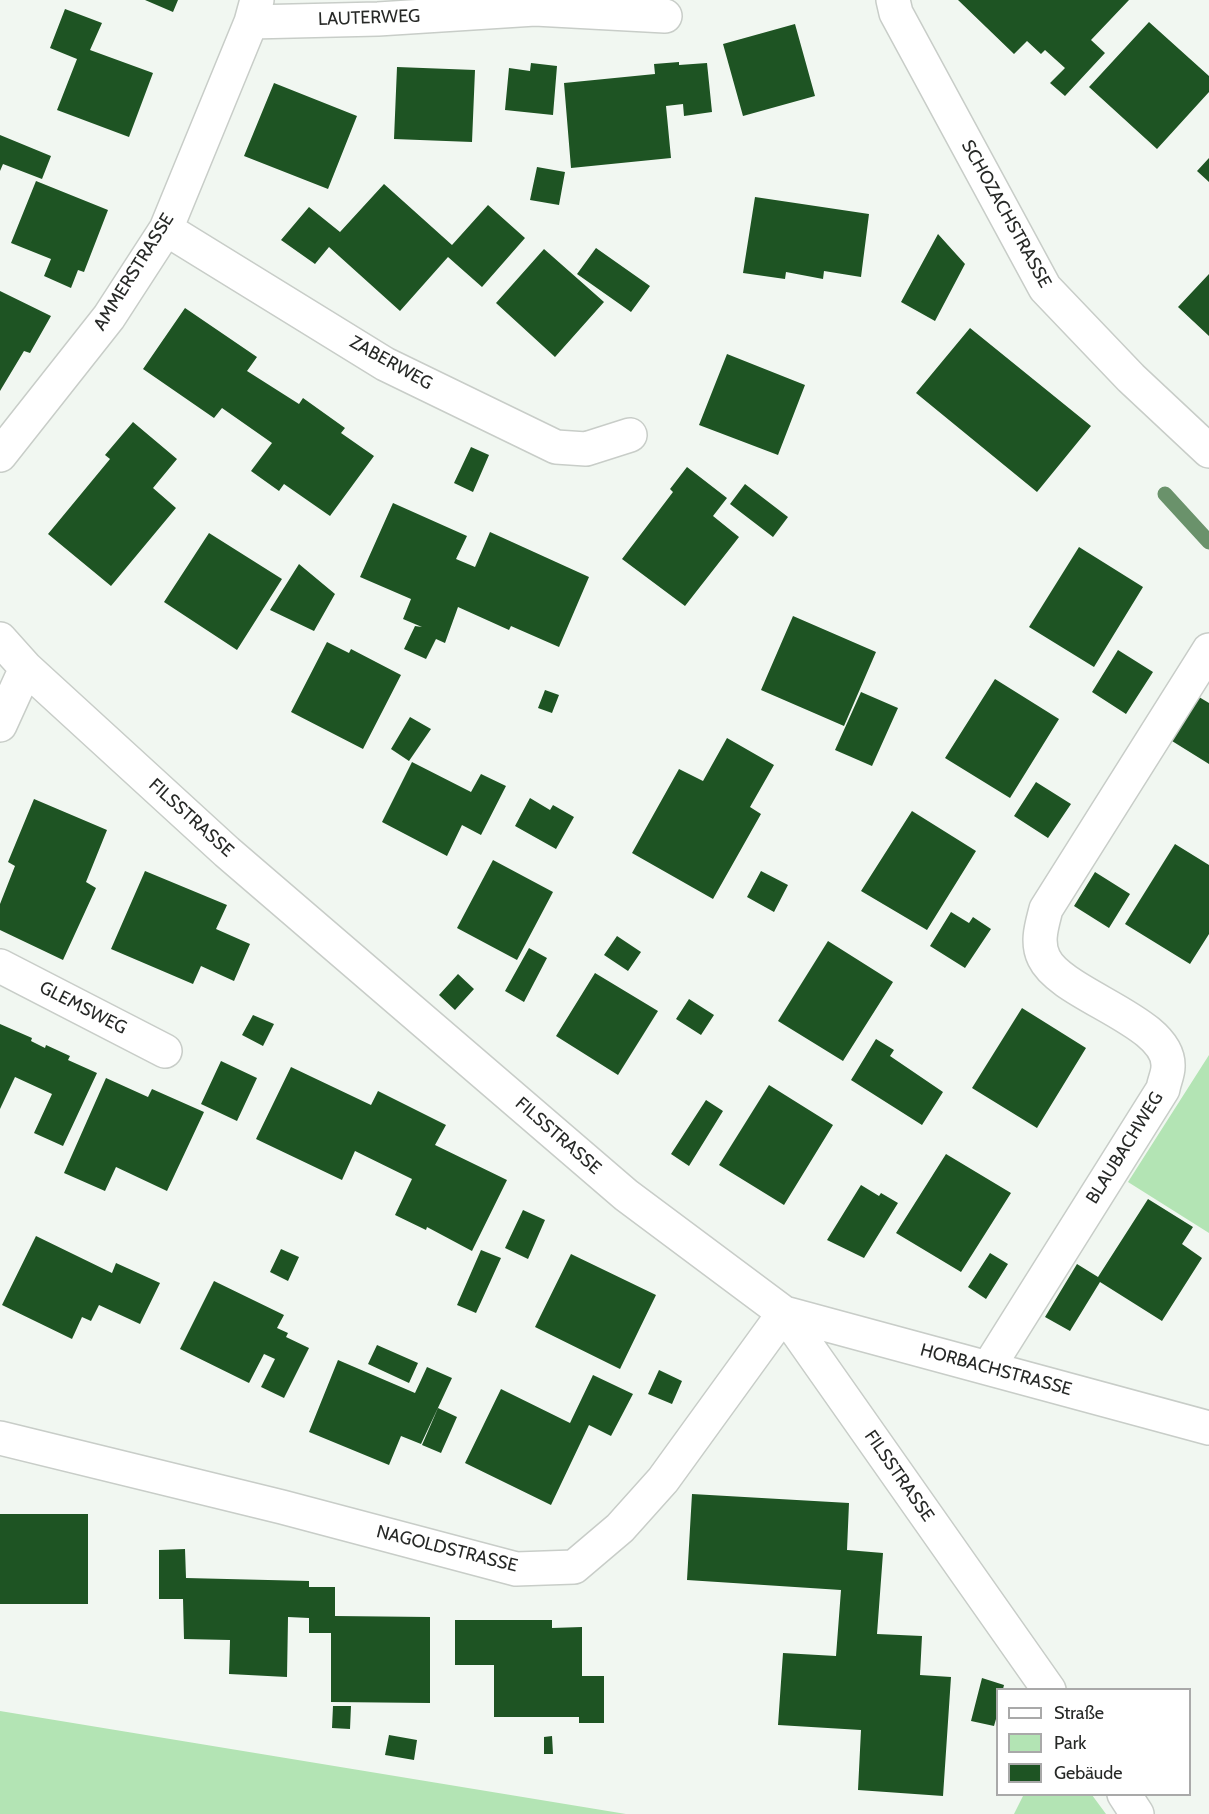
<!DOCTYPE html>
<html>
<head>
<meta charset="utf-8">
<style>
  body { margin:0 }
  #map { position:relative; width:1209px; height:1814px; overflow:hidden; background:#f1f7f1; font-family:Cabin,sans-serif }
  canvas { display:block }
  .legend { position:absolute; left:996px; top:1688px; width:195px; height:108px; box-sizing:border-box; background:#fff; border:2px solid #a9a9a9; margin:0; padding:8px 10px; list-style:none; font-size:18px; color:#272927 }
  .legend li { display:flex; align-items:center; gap:12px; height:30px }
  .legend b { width:30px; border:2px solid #a9a9a9 }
</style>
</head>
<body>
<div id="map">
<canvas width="1209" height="1814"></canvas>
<ul class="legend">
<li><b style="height:8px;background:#fff"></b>Straße</li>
<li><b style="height:16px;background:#b3e4b4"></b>Park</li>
<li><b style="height:16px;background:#1e5423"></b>Gebäude</li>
</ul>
</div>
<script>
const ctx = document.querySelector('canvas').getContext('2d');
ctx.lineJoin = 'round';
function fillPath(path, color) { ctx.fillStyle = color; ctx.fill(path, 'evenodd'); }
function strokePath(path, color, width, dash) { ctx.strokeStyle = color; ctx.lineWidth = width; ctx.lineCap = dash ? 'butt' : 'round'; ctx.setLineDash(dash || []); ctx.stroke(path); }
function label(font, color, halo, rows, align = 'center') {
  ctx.font = font + ' Cabin,sans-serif'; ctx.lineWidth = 6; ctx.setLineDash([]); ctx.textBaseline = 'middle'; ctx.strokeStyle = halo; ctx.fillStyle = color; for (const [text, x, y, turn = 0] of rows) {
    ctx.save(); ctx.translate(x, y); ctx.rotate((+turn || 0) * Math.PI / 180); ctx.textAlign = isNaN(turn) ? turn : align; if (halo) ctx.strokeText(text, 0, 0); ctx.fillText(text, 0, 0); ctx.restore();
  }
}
const green = new Path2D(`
  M 1209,1055 L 1209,1233 L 1128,1182 Z
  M 0,1711 L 626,1814 L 0,1814 Z
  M 1024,1794 L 1092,1795 L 1106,1814 L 1014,1814 Z`);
const stream = new Path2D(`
  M 1165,494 L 1209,542`);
const building = new Path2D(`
  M 145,0 L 178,0 L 173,12 Z
  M 958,0 L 1129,0 L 1091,40 L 1105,53 L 1065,96 L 1050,83 L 1065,68 L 1045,50 L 1041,54 L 1027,41 L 1014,54 Z
  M 65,9 L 102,23 L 90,50 L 153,73 L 129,137 L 57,110 L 77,59 L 50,48 Z
  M 1149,22 L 1209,76 L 1209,92 L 1157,149 L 1089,87 Z
  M 795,24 L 815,96 L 743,116 L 723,44 Z
  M 679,62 L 679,65 L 707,63 L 712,112 L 684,116 L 683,104 L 666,106 L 671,158 L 571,168 L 564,83 L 655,74 L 654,64 Z
  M 531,63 L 557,66 L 553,115 L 505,110 L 509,68 L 530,71 Z
  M 397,67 L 475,70 L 472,142 L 394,139 Z
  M 274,83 L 357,116 L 328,189 L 244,156 Z
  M 0,135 L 51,156 L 42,179 L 3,164 L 0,171 Z
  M 1209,158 L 1209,182 L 1197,171 Z
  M 537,167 L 565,172 L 559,205 L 530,200 Z
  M 36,181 L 108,210 L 84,272 L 78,270 L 71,288 L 44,276 L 51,259 L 11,243 Z
  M 384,184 L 452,245 L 488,205 L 525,238 L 482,287 L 448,257 L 400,311 L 329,247 L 315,264 L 281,240 L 309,207 L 340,232 Z
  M 755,197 L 869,214 L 861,277 L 824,271 L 823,279 L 786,272 L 785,279 L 743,273 Z
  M 938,234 L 965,264 L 935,321 L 901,302 Z
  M 596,248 L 650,286 L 631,312 L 577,274 Z
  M 544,249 L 604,302 L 555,357 L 496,303 Z
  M 1209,274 L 1209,336 L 1178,307 Z
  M 0,291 L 51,316 L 30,353 L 24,351 L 0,391 Z
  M 185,308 L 257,357 L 247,371 L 299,404 L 303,398 L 345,428 L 341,433 L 374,456 L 330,516 L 284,484 L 279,491 L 251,471 L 272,443 L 222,408 L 214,418 L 143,369 Z
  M 970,328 L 1091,426 L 1037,492 L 916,393 Z
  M 727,354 L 805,385 L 778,455 L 699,425 Z
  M 133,422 L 177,459 L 153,488 L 176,508 L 111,586 L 48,534 L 110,459 L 105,455 Z
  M 471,447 L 489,455 L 473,492 L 454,483 Z
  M 687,467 L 727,498 L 713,516 L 739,537 L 685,606 L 622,559 L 673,492 L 670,489 Z
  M 745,484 L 788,517 L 773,537 L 730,504 Z
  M 393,503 L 467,536 L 456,559 L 475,567 L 490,532 L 589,577 L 559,647 L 511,626 L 509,630 L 458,607 L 445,643 L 436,639 L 426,659 L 404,649 L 415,626 L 422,627 L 403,619 L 411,599 L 360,577 Z
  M 209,533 L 282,579 L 237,650 L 164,602 Z
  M 1079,547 L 1143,587 L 1094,667 L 1029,627 Z
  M 299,564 L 335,594 L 314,631 L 270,610 Z
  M 793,616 L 876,652 L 844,726 L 761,690 Z
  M 327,642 L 349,653 L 351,649 L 401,675 L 363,749 L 291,712 Z
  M 1118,650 L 1153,672 L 1126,714 L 1092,692 Z
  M 995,679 L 1059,719 L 1010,798 L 945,758 Z
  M 545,690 L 559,695 L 552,713 L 538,708 Z
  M 861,692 L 898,708 L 872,766 L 835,750 Z
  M 1199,697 L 1209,703 L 1209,764 L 1172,741 Z
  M 410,717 L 431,729 L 409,761 L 391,749 Z
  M 727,738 L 774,765 L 750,807 L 761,814 L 713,899 L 632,853 L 679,769 L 703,781 Z
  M 412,762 L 471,792 L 481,774 L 506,786 L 481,835 L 462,825 L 447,856 L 382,822 Z
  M 1036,782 L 1071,804 L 1048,838 L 1014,816 Z
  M 530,798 L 550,810 L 553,805 L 574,817 L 556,849 L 515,826 Z
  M 34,799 L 107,830 L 86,882 L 96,888 L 63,960 L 0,930 L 0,904 L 15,866 L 8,862 Z
  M 912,811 L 976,851 L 927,930 L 861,891 Z
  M 1175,844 L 1209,865 L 1209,934 L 1190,964 L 1125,924 Z
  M 493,860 L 553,892 L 517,960 L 457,928 Z
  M 145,871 L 227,905 L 216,929 L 250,944 L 234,981 L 201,966 L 193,984 L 111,949 Z
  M 761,871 L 788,885 L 774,912 L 747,897 Z
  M 1095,872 L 1130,894 L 1109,928 L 1074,906 Z
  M 951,912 L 969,923 L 973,917 L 991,929 L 965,968 L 930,946 Z
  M 617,936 L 641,952 L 628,971 L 604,955 Z
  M 828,941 L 893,982 L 843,1061 L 778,1021 Z
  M 529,948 L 547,958 L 524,1002 L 505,991 Z
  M 595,973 L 658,1011 L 618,1075 L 556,1036 Z
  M 458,974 L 474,989 L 455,1010 L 439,995 Z
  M 689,999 L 714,1015 L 701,1035 L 676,1019 Z
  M 1022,1008 L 1086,1048 L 1037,1128 L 972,1088 Z
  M 253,1015 L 274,1024 L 263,1046 L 242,1035 Z
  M 0,1024 L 32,1038 L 31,1041 L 45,1048 L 46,1045 L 70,1056 L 68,1060 L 97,1073 L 63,1146 L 34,1133 L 52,1094 L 15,1077 L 0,1109 Z
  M 876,1039 L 894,1050 L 890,1056 L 943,1092 L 922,1125 L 851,1080 Z
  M 221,1061 L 257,1078 L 237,1121 L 201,1104 Z
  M 291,1067 L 371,1105 L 378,1091 L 446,1125 L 435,1145 L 507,1180 L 472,1251 L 427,1227 L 426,1230 L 395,1215 L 412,1179 L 355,1151 L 342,1180 L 256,1139 Z
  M 106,1078 L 148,1097 L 152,1089 L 204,1112 L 167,1191 L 116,1167 L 105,1191 L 64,1173 Z
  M 769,1085 L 833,1125 L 784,1205 L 719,1165 Z
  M 706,1100 L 723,1111 L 689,1166 L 671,1154 Z
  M 946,1154 L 1011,1193 L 961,1272 L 896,1233 Z
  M 861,1185 L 879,1196 L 881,1193 L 898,1203 L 864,1258 L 827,1240 Z
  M 1148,1199 L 1193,1227 L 1182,1244 L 1202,1258 L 1162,1321 L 1100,1282 L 1070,1331 L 1045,1317 L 1077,1264 L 1098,1277 Z
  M 523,1210 L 545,1220 L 528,1259 L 505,1248 Z
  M 36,1236 L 112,1273 L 116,1263 L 160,1283 L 140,1324 L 99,1305 L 91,1321 L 82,1317 L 72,1339 L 2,1305 Z
  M 281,1249 L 299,1257 L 288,1281 L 270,1272 Z
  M 481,1250 L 501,1258 L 476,1313 L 457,1305 Z
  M 990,1253 L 1008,1264 L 986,1299 L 968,1287 Z
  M 571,1254 L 656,1295 L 620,1369 L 535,1327 Z
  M 214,1281 L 284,1315 L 277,1328 L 288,1333 L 286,1337 L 309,1348 L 284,1398 L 261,1387 L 275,1359 L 264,1354 L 249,1383 L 180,1349 Z
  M 377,1345 L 418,1363 L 409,1383 L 368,1364 Z
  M 338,1360 L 415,1393 L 427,1367 L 452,1378 L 421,1444 L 401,1436 L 389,1465 L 309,1432 Z
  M 659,1370 L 682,1381 L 672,1404 L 648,1394 Z
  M 593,1375 L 633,1394 L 611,1436 L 589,1425 L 551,1505 L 465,1463 L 501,1389 L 570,1423 Z
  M 438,1408 L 457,1417 L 441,1453 L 422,1445 Z
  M 692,1494 L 849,1503 L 847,1550 L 883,1553 L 877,1634 L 922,1636 L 920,1675 L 951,1677 L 943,1796 L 858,1790 L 861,1730 L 778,1725 L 783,1653 L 836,1656 L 841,1590 L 687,1580 Z
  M 0,1514 L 88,1514 L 88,1604 L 0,1604 Z
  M 185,1549 L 186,1578 L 309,1581 L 309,1587 L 335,1587 L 335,1616 L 430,1617 L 430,1703 L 331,1702 L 331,1633 L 309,1633 L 309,1618 L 288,1617 L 287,1677 L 229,1674 L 230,1640 L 184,1639 L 183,1599 L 159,1599 L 159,1550 Z
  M 455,1620 L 552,1620 L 552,1628 L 582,1627 L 582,1676 L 604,1676 L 604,1723 L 579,1723 L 579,1717 L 494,1717 L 494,1665 L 455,1665 Z
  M 982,1678 L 1004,1685 L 1003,1689 L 998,1689 L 998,1712 L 994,1726 L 971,1721 Z
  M 333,1706 L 351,1706 L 350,1729 L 332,1728 Z
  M 389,1735 L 417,1740 L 414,1760 L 385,1755 Z
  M 552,1736 L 553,1754 L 544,1754 L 544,1737 Z`);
const street = new Path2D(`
  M 893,0 L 896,13 L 1045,288 L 1131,378 L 1209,451
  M 251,22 L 378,19 L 535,9 L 665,16
  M 166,229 L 385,364 L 556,447 L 586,449 L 630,435
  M 0,455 L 109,317 L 166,229 L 251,22 L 257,0
  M 0,639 L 26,668 L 227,852 L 626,1195 L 784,1313 L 1049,1690
  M 0,725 L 26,668
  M 0,966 L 165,1051
  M 784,1313 L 1209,1428
  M 988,1368 L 1163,1089 C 1164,1082 1168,1074 1168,1067 C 1171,1021 1062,996 1044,958 C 1036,942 1042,925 1046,909 L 1209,650
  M 0,1438 L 282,1507 L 516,1569 L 574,1567 L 620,1528 L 663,1480 L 784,1313
  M 1124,1794 L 1137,1814`);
const streetNames = [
  ["LAUTERWEG",369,18,-2],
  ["SCHOZACHSTRASSE",1006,214,61],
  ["AMMERSTRASSE",134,272,-58],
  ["ZABERWEG",391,363,29],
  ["FILSSTRASSE",191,818,42],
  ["GLEMSWEG",83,1008,27],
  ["FILSSTRASSE",558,1136,41],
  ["BLAUBACHWEG",1125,1148,-58],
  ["HORBACHSTRASSE",996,1370,15],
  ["FILSSTRASSE",899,1476,55],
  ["NAGOLDSTRASSE",447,1549,14]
];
fillPath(green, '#b3e4b4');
strokePath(stream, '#6a926b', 15);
fillPath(building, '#1e5423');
strokePath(street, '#c8cdc8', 36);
strokePath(street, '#fff', 33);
label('18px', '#272927', '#fff', streetNames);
</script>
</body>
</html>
